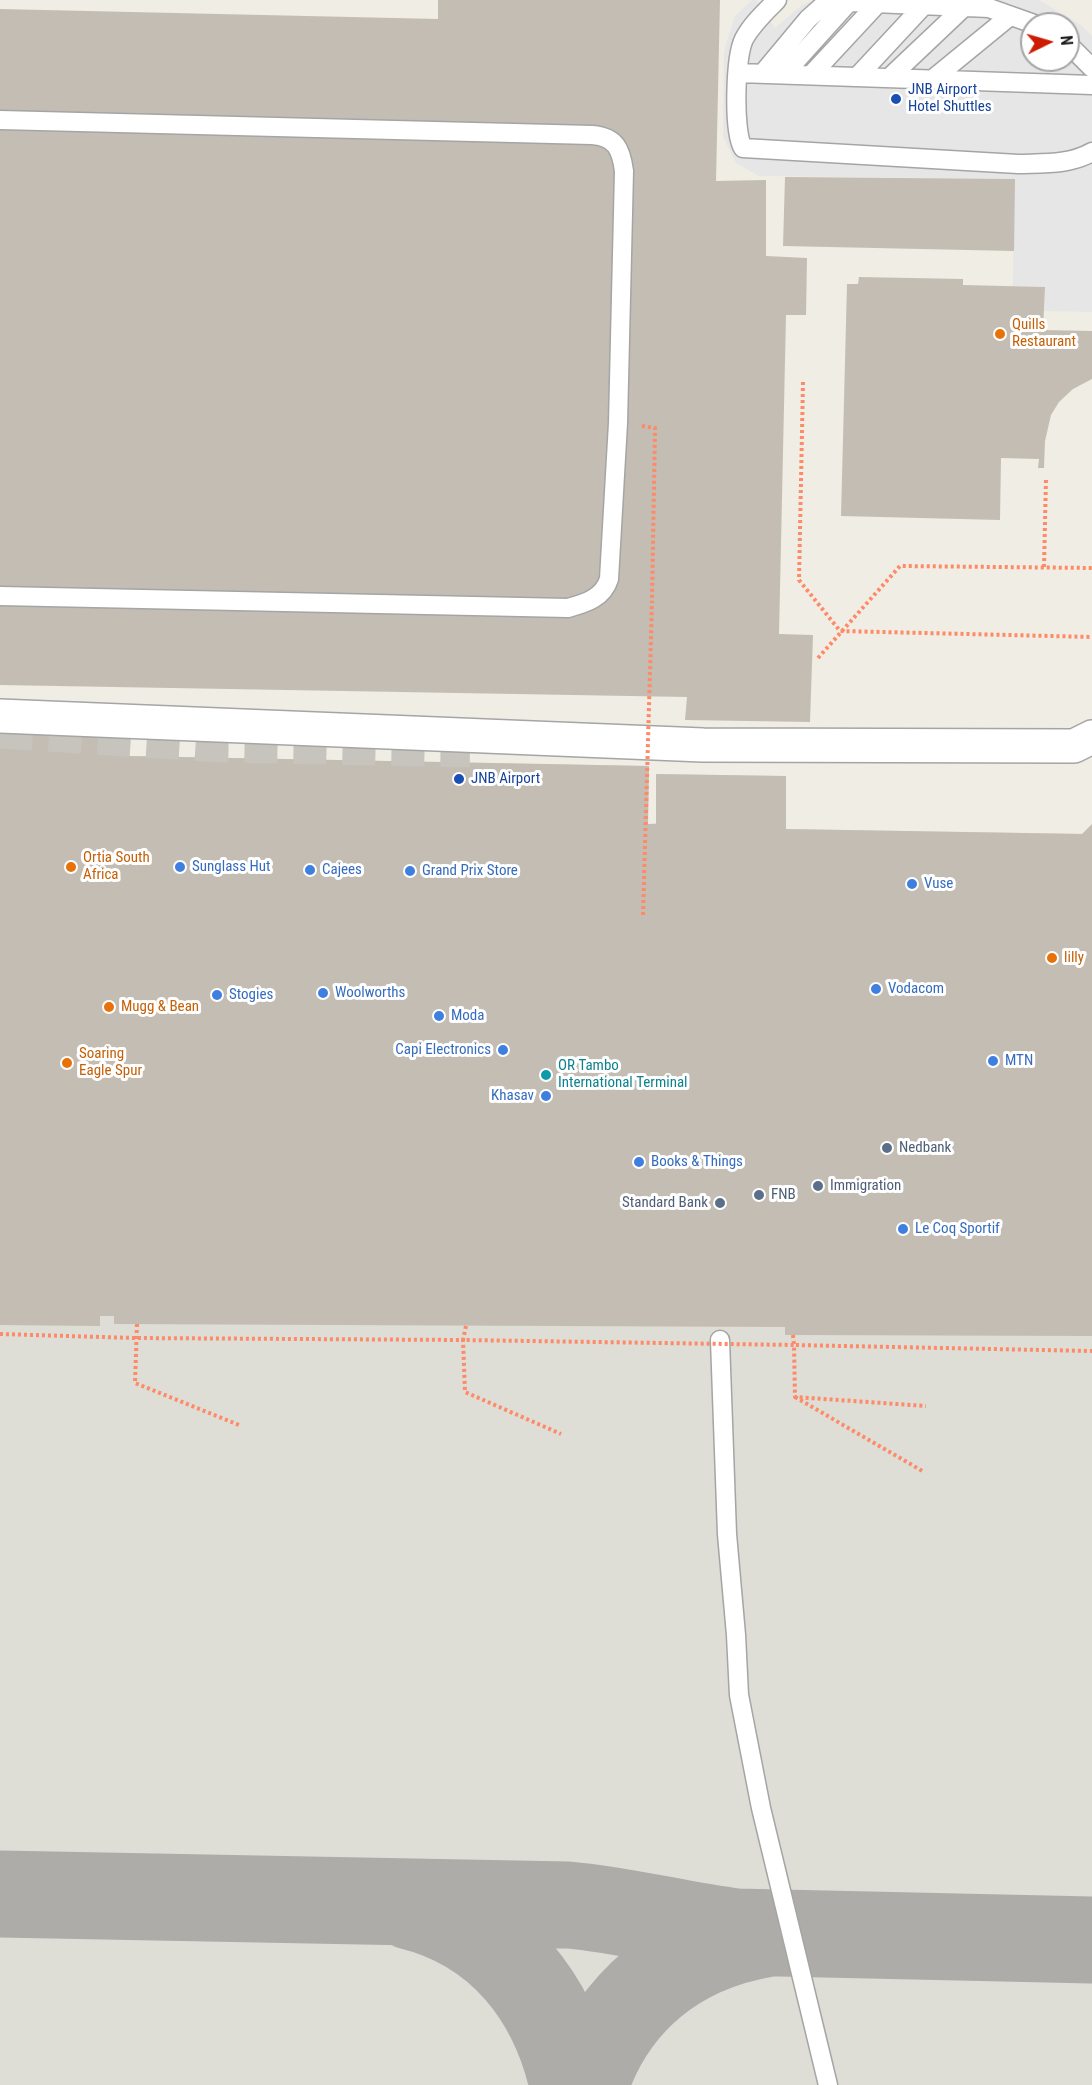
<!DOCTYPE html>
<html>
<head>
<meta charset="utf-8">
<style>
  body { margin:0 }
  #map { position:relative; width:1092px; height:2085px; overflow:hidden; background:#f0ede4; font-family:"Roboto Condensed",sans-serif }
  canvas { display:block }
  .north { position:absolute; left:1020px; top:12px; width:60px; height:60px; box-sizing:border-box; background:#fff; border:2px solid #a5a5a5; border-radius:50%; rotate:85deg; font-size:16px; font-weight:700; line-height:24px; text-align:center; color:#1e1e1e }
  .north::after { content:''; display:block; margin:auto; width:21px; height:27px; background:#cd1b00; clip-path:polygon(50% 0,100% 100%,50% 72%,0 100%) }
</style>
</head>
<body>
<div id="map">
<canvas width="1092" height="2085"></canvas>
<div class="north">N</div>
</div>
<script>
const ctx = document.querySelector('canvas').getContext('2d');
ctx.lineJoin = 'round';
function fillPath(path, color) { ctx.fillStyle = color; ctx.fill(path, 'evenodd'); }
function strokePath(path, color, width, dash) { ctx.strokeStyle = color; ctx.lineWidth = width; ctx.lineCap = dash ? 'butt' : 'round'; ctx.setLineDash(dash || []); ctx.stroke(path); }
function label(font, color, halo, rows, align = 'center') {
  ctx.font = font + ' "Roboto Condensed",sans-serif'; ctx.lineWidth = 6; ctx.setLineDash([]); ctx.textBaseline = 'middle'; ctx.strokeStyle = halo; ctx.fillStyle = color; for (const [text, x, y, turn = 0] of rows) {
    ctx.save(); ctx.translate(x, y); ctx.rotate((+turn || 0) * Math.PI / 180); ctx.textAlign = isNaN(turn) ? turn : align; if (halo) ctx.strokeText(text, 0, 0); ctx.fillText(text, 0, 0); ctx.restore();
  }
}
const airport = new Path2D(`
  M 0,730 L 129,732 L 129,756 L 649,766 L 648,824 L 656,823 L 656,774 L 786,776 L 786,829 L 1092,834 L 1092,2085 L 0,2085 Z`);
const parking = new Path2D(`
  M 752,0 L 756,0 L 775,28 L 802,5 L 815,0 L 1039,0 L 1081,25 L 1092,36 L 1092,312 L 1044,311 L 1045,287 L 1013,286 L 1014,179 L 759,176 L 736,163 L 723,137 L 724,51 L 735,16 ZM 1032,24 L 1068,24 L 1068,60 L 1032,60 Z`);
const taxiway = new Path2D(`
  M 0,1894 L 568,1905 C 625,1910 680,1925 736,1932 L 1092,1940
  M 410,1906 C 500,1928 554,1998 573,2085
  M 585,2085 C 613,2001 678,1949 765,1934`);
const building = new Path2D(`
  M 438,0 L 720,0 L 716,181 L 766,180 L 766,256 L 807,258 L 806,315 L 786,315 L 779,634 L 813,635 L 810,722 L 685,720 L 687,697 L 0,685 L 0,9 L 438,19 Z
  M 785,177 L 1015,179 L 1014,251 L 783,246 Z
  M 859,277 L 963,279 L 963,285 L 1045,287 L 1043,330 L 1092,331 L 1092,379 L 1073,389 L 1059,402 L 1051,415 L 1045,441 L 1044,468 L 1038,468 L 1039,459 L 1001,458 L 1000,520 L 841,516 L 847,284 L 858,284 Z
  M 0,730 L 129,732 L 129,756 L 649,766 L 648,824 L 656,824 L 656,774 L 786,776 L 786,829 L 1082,834 L 1092,824 L 1092,1336 L 793,1335 L 785,1335 L 785,1327 L 114,1324 L 114,1316 L 100,1316 L 100,1326 L 0,1325 Z`);
const streetTunnel = new Path2D(`
  M 0,732 L 222,746 L 470,751`);
const path = new Path2D(`
  M 803,382 L 799,580 L 840,631 L 1092,637
  M 642,426 L 655,428 L 652,602
  M 1044,567 L 1046,478
  M 818,658 L 900,566 L 1092,568
  M 137,1324 L 135,1383 L 239,1425
  M 0,1334 L 135,1338 L 463,1340 L 465,1392 L 561,1434
  M 793,1335 L 794,1345 L 1092,1351
  M 795,1397 L 924,1472`);
const lane = new Path2D(`
  M 777,0 C 765,12 752,24 744,39 C 735,57 733,131 743,148 L 1018,164 C 1044,163 1069,165 1092,152
  M 1068,44 L 1092,68
  M 738,73 L 1092,85
  M 763,73 L 808,19 L 828,1 L 989,8 L 1034,24
  M 784,74 L 849,2
  M 811,75 L 878,3
  M 857,77 L 924,5
  M 889,78 L 964,7
  M 933,79 L 1010,16
  M 0,120 L 592,135 C 616,137 621,149 624,171 L 618,423 L 609,579 C 603,598 586,603 568,608 L 0,596
  M 720,1340 L 727,1534 L 736,1635 L 739,1695 L 761,1808 L 828,2085`);
const street = new Path2D(`
  M 0,716 L 703,745 L 1074,746 L 1092,737`);
const pathBridge = new Path2D(`
  M 643,915 L 652,602
  M 466,1326 L 463,1340 L 794,1345 L 795,1397 L 926,1406`);
const markers = [
  [896,99,6,"#1a4fb4"],
  [1000,334,6,"#e8710a"],
  [459,779,6,"#1a4fb4"],
  [71,867,6,"#e8710a"],
  [180,867,6,"#3f7fe0"],
  [310,870,6,"#3f7fe0"],
  [410,871,6,"#3f7fe0"],
  [912,884,6,"#3f7fe0"],
  [1052,958,6,"#e8710a"],
  [876,989,6,"#3f7fe0"],
  [323,993,6,"#3f7fe0"],
  [217,995,6,"#3f7fe0"],
  [109,1007,6,"#e8710a"],
  [439,1016,6,"#3f7fe0"],
  [503,1050,6,"#3f7fe0"],
  [993,1061,6,"#3f7fe0"],
  [67,1063,6,"#e8710a"],
  [546,1075,6,"#0f9aa8"],
  [546,1096,6,"#3f7fe0"],
  [887,1148,6,"#5c6f8a"],
  [639,1162,6,"#3f7fe0"],
  [818,1186,6,"#5c6f8a"],
  [759,1195,6,"#5c6f8a"],
  [720,1203,6,"#5c6f8a"],
  [903,1229,6,"#3f7fe0"]
];
const transitNames = [
  ["JNB Airport",908,90],
  ["Hotel Shuttles",908,107],
  ["JNB Airport",471,779]
];
const foodNames = [
  ["Quills",1012,325],
  ["Restaurant",1012,342],
  ["Ortia South",83,858],
  ["Africa",83,875],
  ["lilly",1064,958],
  ["Mugg & Bean",121,1007],
  ["Soaring",79,1054],
  ["Eagle Spur",79,1071]
];
const shopNames = [
  ["Sunglass Hut",192,867],
  ["Cajees",322,870],
  ["Grand Prix Store",422,871],
  ["Vuse",924,884],
  ["Vodacom",888,989],
  ["Woolworths",335,993],
  ["Stogies",229,995],
  ["Moda",451,1016],
  ["Capi Electronics",491,1050,"right"],
  ["MTN",1005,1061],
  ["Khasav",534,1096,"right"],
  ["Books & Things",651,1162],
  ["Le Coq Sportif",915,1229]
];
const cultureNames = [
  ["OR Tambo",558,1066],
  ["International Terminal",558,1083]
];
const serviceNames = [
  ["Nedbank",899,1148],
  ["Immigration",830,1186],
  ["FNB",771,1195],
  ["Standard Bank",708,1203,"right"]
];
fillPath(airport, '#deddd6');
fillPath(parking, '#e6e6e6');
strokePath(taxiway, '#aeaca8', 87);
fillPath(building, '#c4bdb3');
strokePath(streetTunnel, '#c6c4bc', 33, [33, 16]);
strokePath(lane, '#a5a5a5', 21);
strokePath(street, '#a5a5a5', 36);
strokePath(path, '#fe8a67', 4, [3, 3]);
strokePath(lane, '#fff', 18);
strokePath(street, '#fff', 33);
strokePath(pathBridge, '#fe8a67', 4, [3, 3]);
for (const [x, y, r, color] of markers) { const dot = new Path2D(); dot.arc(x, y, r, 0, 2 * Math.PI); ctx.fillStyle = color; ctx.fill(dot); strokePath(dot, '#fff', 2); }
label('15px', '#164399', '#fff', transitNames, 'left');
label('15px', '#c56008', '#fff', foodNames, 'left');
label('15px', '#366cbe', '#fff', shopNames, 'left');
label('15px', '#0d838f', '#fff', cultureNames, 'left');
label('15px', '#4e5e75', '#fff', serviceNames, 'left');
</script>
</body>
</html>
